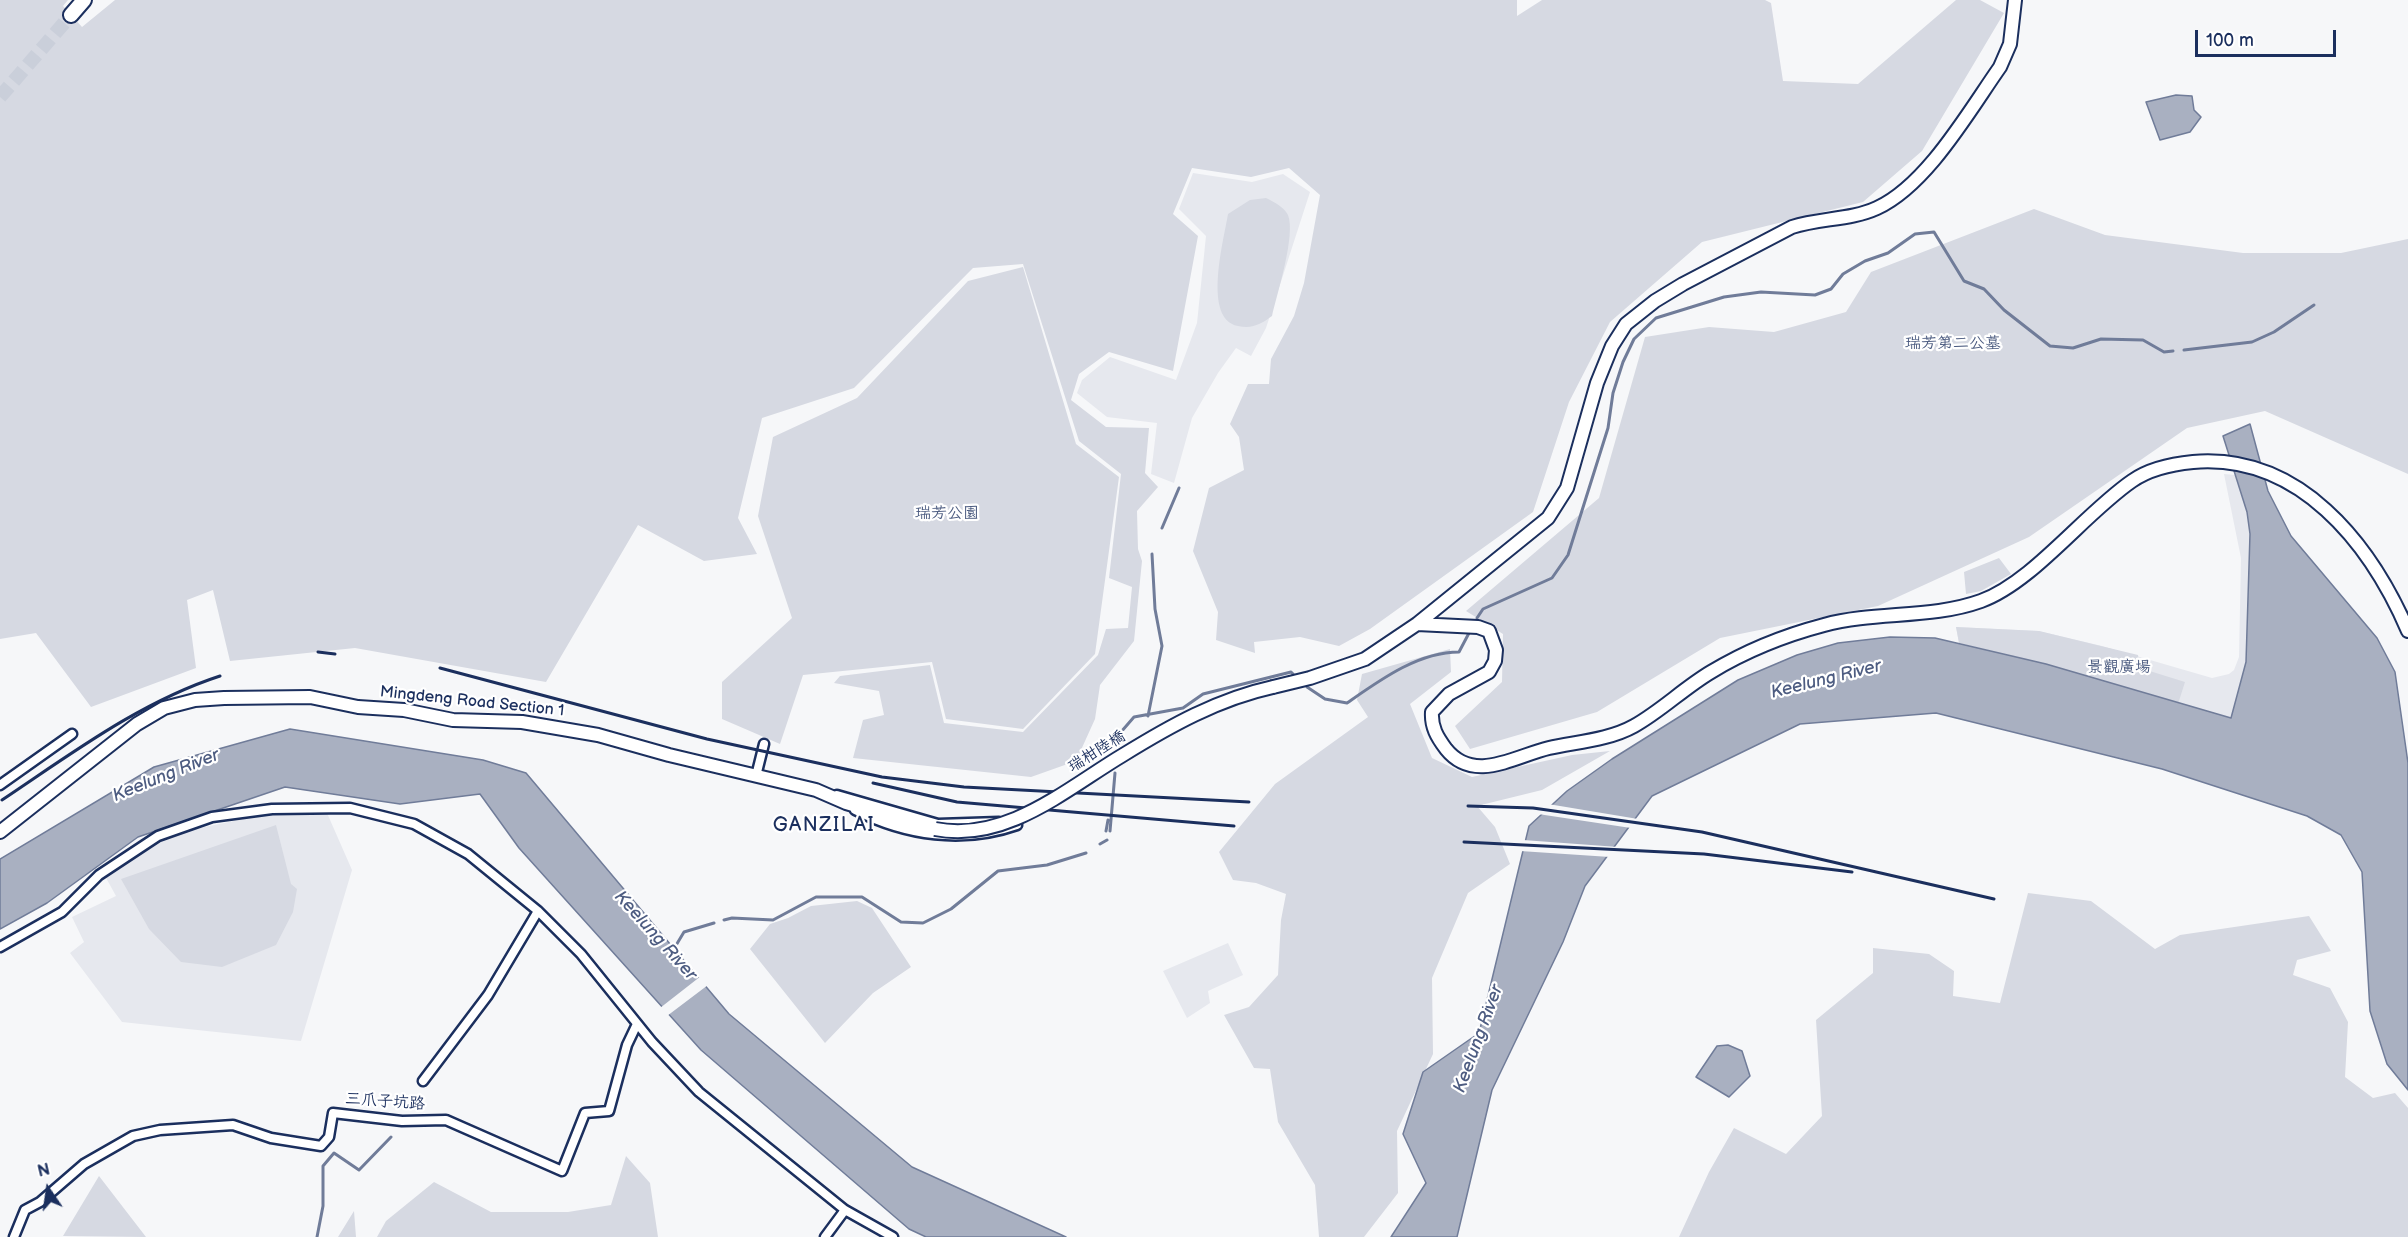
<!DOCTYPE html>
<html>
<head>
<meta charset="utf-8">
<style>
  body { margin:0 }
  #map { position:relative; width:2408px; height:1237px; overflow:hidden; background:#f6f7f9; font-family:"Balsamiq Sans",sans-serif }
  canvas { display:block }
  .north { position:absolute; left:18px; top:1159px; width:60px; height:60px; -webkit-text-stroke:4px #fff; paint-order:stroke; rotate:347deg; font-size:16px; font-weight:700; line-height:24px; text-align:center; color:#1b2f5e }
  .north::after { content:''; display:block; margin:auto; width:21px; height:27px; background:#1b2f5e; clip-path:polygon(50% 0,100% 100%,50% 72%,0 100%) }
  .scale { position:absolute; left:2195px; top:30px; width:141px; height:27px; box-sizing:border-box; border:3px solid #1b2f5e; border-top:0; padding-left:8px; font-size:18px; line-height:21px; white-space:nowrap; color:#1b2f5e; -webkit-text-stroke:4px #fff; paint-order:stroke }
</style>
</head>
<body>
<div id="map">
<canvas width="2408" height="1237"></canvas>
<div class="north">N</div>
<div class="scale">100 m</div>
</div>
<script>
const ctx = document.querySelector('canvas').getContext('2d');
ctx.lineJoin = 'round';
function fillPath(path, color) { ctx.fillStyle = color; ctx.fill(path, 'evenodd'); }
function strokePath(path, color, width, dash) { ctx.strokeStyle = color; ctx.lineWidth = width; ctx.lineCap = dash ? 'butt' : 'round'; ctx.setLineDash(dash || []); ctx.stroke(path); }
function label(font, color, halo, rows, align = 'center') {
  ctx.font = font + ' "Balsamiq Sans","LXGW WenKai TC",sans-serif'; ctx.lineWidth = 4.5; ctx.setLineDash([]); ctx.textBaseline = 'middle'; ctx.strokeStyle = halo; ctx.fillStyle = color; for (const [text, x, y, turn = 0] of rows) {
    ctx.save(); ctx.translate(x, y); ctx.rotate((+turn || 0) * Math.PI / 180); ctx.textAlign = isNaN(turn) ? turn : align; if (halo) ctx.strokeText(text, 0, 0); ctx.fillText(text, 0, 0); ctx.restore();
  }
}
const built = new Path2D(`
  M 1193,173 L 1252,182 L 1283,174 L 1310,192 L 1266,328 L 1251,356 L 1236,348 L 1218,373 L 1192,418 L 1174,483 L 1151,474 L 1157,423 L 1107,417 L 1077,393 L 1082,380 L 1110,357 L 1176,380 L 1197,323 L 1206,236 L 1179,209 Z
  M 2224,474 L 2235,475 L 2247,512 L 2250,534 L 2246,662 L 2231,718 L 2046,664 L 1959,643 L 1956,627 L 2039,631 L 2102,646 L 2212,678 L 2229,674 L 2234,670 L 2239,657 L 2241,558 Z
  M 327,813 L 352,870 L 301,1041 L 122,1022 L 70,953 L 84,942 L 72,917 L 116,896 L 105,876 L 160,841 L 185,831 L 263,815 Z
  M 1228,943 L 1243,975 L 1208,991 L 1210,1003 L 1187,1018 L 1163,971 Z`);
const green = new Path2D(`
  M 0,0 L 68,0 L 63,6 L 82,27 L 115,0 L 1517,0 L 1517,16 L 1542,0 L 1765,0 L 1771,3 L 1783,81 L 1858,84 L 1956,0 L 1980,0 L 2004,13 L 1922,151 L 1863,202 L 1702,242 L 1610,322 L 1569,402 L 1533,512 L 1370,629 L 1339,646 L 1300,637 L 1254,642 L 1255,653 L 1216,640 L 1218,612 L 1193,551 L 1209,488 L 1244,470 L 1239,437 L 1230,424 L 1248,384 L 1269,384 L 1271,359 L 1294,316 L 1304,283 L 1320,195 L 1289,168 L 1251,177 L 1192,168 L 1173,214 L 1198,236 L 1173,371 L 1109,352 L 1079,374 L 1071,400 L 1106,427 L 1149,428 L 1145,473 L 1158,487 L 1137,511 L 1138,549 L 1142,561 L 1134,641 L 1100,685 L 1095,719 L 1076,761 L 1031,777 L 853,758 L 863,720 L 884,715 L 879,691 L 834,683 L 840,676 L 930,665 L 944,723 L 1023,732 L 1098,655 L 1106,629 L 1128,628 L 1132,587 L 1109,578 L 1121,474 L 1079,441 L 1023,264 L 973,268 L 854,388 L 762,418 L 738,518 L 757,554 L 704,561 L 638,525 L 546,682 L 355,648 L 230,661 L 213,590 L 187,600 L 196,668 L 91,707 L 36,633 L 0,639 Z
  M 1266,198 C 1274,202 1284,207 1288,215 C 1296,235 1277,294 1272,316 C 1261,324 1253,329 1238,326 C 1202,319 1224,240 1228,214 L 1250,200 Z
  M 2034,209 L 2105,235 L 2243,253 L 2341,253 L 2408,239 L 2408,474 L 2265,411 L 2187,428 L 2029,537 L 1878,606 L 1720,638 L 1597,712 L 1470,749 L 1455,726 L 1502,682 L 1503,634 L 1466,611 L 1599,498 L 1645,337 L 1709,327 L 1774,332 L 1846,312 L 1871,272 Z
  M 1023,267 L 1076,444 L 1119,477 L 1095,654 L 1023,729 L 946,719 L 932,662 L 803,675 L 780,744 L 722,719 L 722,682 L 792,618 L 758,516 L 773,437 L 857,398 L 968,281 Z
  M 1999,558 L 2011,574 L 1981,591 L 1966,594 L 1964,572 Z
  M 1956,627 L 2039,631 L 2138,655 L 2140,668 L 2185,682 L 2178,704 L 2046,664 L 1959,643 Z
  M 1450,649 L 1451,672 L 1410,704 L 1432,758 L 1472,777 L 1572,755 L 1610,751 L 1542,790 L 1477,806 L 1495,827 L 1510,864 L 1468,893 L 1432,978 L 1433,1054 L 1397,1131 L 1398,1193 L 1364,1237 L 1319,1237 L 1315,1185 L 1278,1122 L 1270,1069 L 1254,1068 L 1224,1015 L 1249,1007 L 1278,975 L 1281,920 L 1286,894 L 1256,883 L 1233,880 L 1219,852 L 1275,784 L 1368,717 L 1357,700 L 1362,674 Z
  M 276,825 L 291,884 L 297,889 L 293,912 L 276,945 L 222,967 L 181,962 L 149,929 L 121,879 Z
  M 2028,893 L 2091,901 L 2155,949 L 2180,935 L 2309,916 L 2331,951 L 2297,960 L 2293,975 L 2330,988 L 2348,1022 L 2345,1077 L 2373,1098 L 2395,1093 L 2408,1108 L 2408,1237 L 1679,1237 L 1709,1172 L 1734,1128 L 1786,1154 L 1822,1116 L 1816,1020 L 1873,973 L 1873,948 L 1929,954 L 1954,971 L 1953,996 L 2000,1003 Z
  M 857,901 L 872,908 L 911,967 L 873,993 L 825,1043 L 750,949 L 770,924 L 788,918 L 811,906 Z
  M 626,1156 L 650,1183 L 658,1237 L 377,1237 L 386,1221 L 434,1182 L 491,1212 L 568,1212 L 611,1205 Z
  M 99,1176 L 146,1237 L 63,1236 Z
  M 354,1211 L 356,1237 L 338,1237 Z`);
const water = new Path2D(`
  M 2176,95 L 2192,96 L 2194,110 L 2201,117 L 2190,132 L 2160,140 L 2146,102 Z
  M 2250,424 L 2268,491 L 2291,536 L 2377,638 L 2395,672 L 2408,763 L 2408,1090 L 2387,1064 L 2370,1011 L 2362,872 L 2341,835 L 2307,816 L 2162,769 L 1936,713 L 1800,724 L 1652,796 L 1585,886 L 1563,942 L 1492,1090 L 1457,1237 L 1391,1237 L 1426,1183 L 1403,1134 L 1423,1072 L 1479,1033 L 1529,826 L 1567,791 L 1612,759 L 1738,680 L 1797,655 L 1838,643 L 1890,637 L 1935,638 L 2046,664 L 2231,718 L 2246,662 L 2250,534 L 2247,512 L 2223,436 Z
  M 290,729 L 483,760 L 526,773 L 729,1014 L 912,1167 L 1066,1237 L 926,1237 L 909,1229 L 701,1050 L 519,848 L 480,794 L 400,804 L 285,787 L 138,837 L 47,903 L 0,929 L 0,859 L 154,767 Z
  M 1728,1045 L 1742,1051 L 1750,1076 L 1729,1097 L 1696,1077 L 1717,1046 Z`);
const pier = new Path2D(`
  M 1548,804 L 1638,819 L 1631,828 L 1538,814 Z
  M 1523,840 L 1618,847 L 1610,857 L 1520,851 Z
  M 701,976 L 708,985 L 667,1016 L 660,1008 Z`);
const stream = new Path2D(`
  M 2184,350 L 2252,342 L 2274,332 L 2314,305
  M 1162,528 L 1179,488
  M 1477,618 L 1483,609 L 1552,578 L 1568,555 L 1608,428 L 1613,393 L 1623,362 L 1634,339 L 1656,318 L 1724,297 L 1761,292 L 1815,295 L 1831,289 L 1843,274 L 1865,261 L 1888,253 L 1915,234 L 1934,232 L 1964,281 L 1984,289 L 2004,310 L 2050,346 L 2073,348 L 2101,339 L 2143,340 L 2164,352 L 2173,351
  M 1307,687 L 1325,699 L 1347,703 C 1380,680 1418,652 1459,652 L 1469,633
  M 1148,716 L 1162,646 L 1155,609 L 1152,554
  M 1119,745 L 1121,732 L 1134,717 L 1183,708 L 1203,694 L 1291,672 L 1293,674
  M 1106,831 L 1108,820
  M 1110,831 L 1115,773
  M 1100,844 L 1107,840
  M 724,920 L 732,918 L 773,920 L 816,897 L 862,897 L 901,922 L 923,923 L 951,909 L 998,871 L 1047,865 L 1086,853
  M 672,952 L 684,932 L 714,923
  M 317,1237 L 323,1206 L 323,1166 L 334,1153 L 359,1170 L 391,1137`);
const primaryTunnel = new Path2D(`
  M 0,97 L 71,15`);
const street = new Path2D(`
  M 756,776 L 764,744
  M 0,785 L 72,734
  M 837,795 L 938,824 L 999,822
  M 855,810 C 906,836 963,844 1017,825
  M 0,947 L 62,912 L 99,875 L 158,836 L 212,817 L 272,809 L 350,808 L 414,824 L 468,854 L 538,911 L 581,954 L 652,1042 L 699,1092 L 845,1210 L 893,1237
  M 423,1081 L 488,995 L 538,911
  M 14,1237 L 25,1210 L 40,1202 L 84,1164 L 133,1136 L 160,1130 L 233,1125 L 271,1138 L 321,1146 L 329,1137 L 333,1113 L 402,1121 L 446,1120 L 562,1171 L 585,1113 L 609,1111 L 627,1045 L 637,1024
  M 825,1237 L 845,1210`);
const secondary = new Path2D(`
  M 1417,624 L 1478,627 L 1489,631 L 1496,650 L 1495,661 L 1489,672 L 1449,694 L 1432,712 C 1431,727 1437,737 1446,749 C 1474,784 1515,756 1549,748 C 1576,742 1609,740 1634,726 C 1661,711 1684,688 1711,672 C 1744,652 1786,635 1824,625 C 1875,611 1931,619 1981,601 C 2033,582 2084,514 2132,481 C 2149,469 2172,464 2193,462 C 2299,453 2370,543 2408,631
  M 1273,687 L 1310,678 L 1365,659 L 1417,624 L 1548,518 L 1567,488 L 1597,383 L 1612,346 L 1626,324 L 1655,301 L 1683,284 L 1792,227 C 1820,218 1851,220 1877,208 C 1927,185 1969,111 2000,67 L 2010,44 L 2015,0
  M 0,832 L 137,724 L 164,708 L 195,700 L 224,698 L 310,697 L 358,707 L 404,710 L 453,720 L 522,722 L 598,735 L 669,755 L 816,790 L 846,803 L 935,829`);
const primary = new Path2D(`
  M 71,15 L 84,0`);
const rail = new Path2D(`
  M 318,652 L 335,654
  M 440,668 L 707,739 L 882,777 L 964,787 L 1249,802
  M 873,783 L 957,802 L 1234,826
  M 2,800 C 71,754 140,702 220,676
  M 1468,806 L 1533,808 L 1702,832 L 1994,899
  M 1464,842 L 1704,854 L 1852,872`);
const secondaryBridge = new Path2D(`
  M 935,829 C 1006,843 1066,789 1123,755 C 1170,726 1218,699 1273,687`);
const parkNames = [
  ["瑞芳第二公墓",1953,344],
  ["瑞芳公園",947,514],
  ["景觀廣場",2119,668]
];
const streetNames = [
  ["Mingdeng Road Section 1",472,702,6],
  ["瑞柑陸橋",1097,752,-32],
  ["三爪子坑路",385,1102,4]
];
const waterNames = [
  ["Keelung River",1826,680,-14],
  ["Keelung River",166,776,-22],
  ["Keelung River",655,936,48],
  ["Keelung River",1479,1039,-70]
];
const quarterNames = [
  ["GANZILAI",824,826]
];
fillPath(built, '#e6e8ee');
fillPath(green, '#d6d9e2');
fillPath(water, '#a9b0c1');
strokePath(water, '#707c99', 1.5);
fillPath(pier, '#f6f7f9');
strokePath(stream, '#707c99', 3);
strokePath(primaryTunnel, '#cacfda', 14, [14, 7]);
strokePath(street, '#1b2f5e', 13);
strokePath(secondary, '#1b2f5e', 16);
strokePath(primary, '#1b2f5e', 18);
strokePath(street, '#fff', 8);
strokePath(secondary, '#fff', 12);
strokePath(primary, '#fff', 14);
strokePath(rail, '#1b2f5e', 3);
strokePath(secondaryBridge, '#1b2f5e', 16, []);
strokePath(secondaryBridge, '#fff', 12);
label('16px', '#4a5a7f', '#fff', parkNames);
label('16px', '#1b2f5e', '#fff', streetNames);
label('italic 18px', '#4d5c81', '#fff', waterNames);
ctx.letterSpacing = '1.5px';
label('20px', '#1b2f5e', '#fff', quarterNames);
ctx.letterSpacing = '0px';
</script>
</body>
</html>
